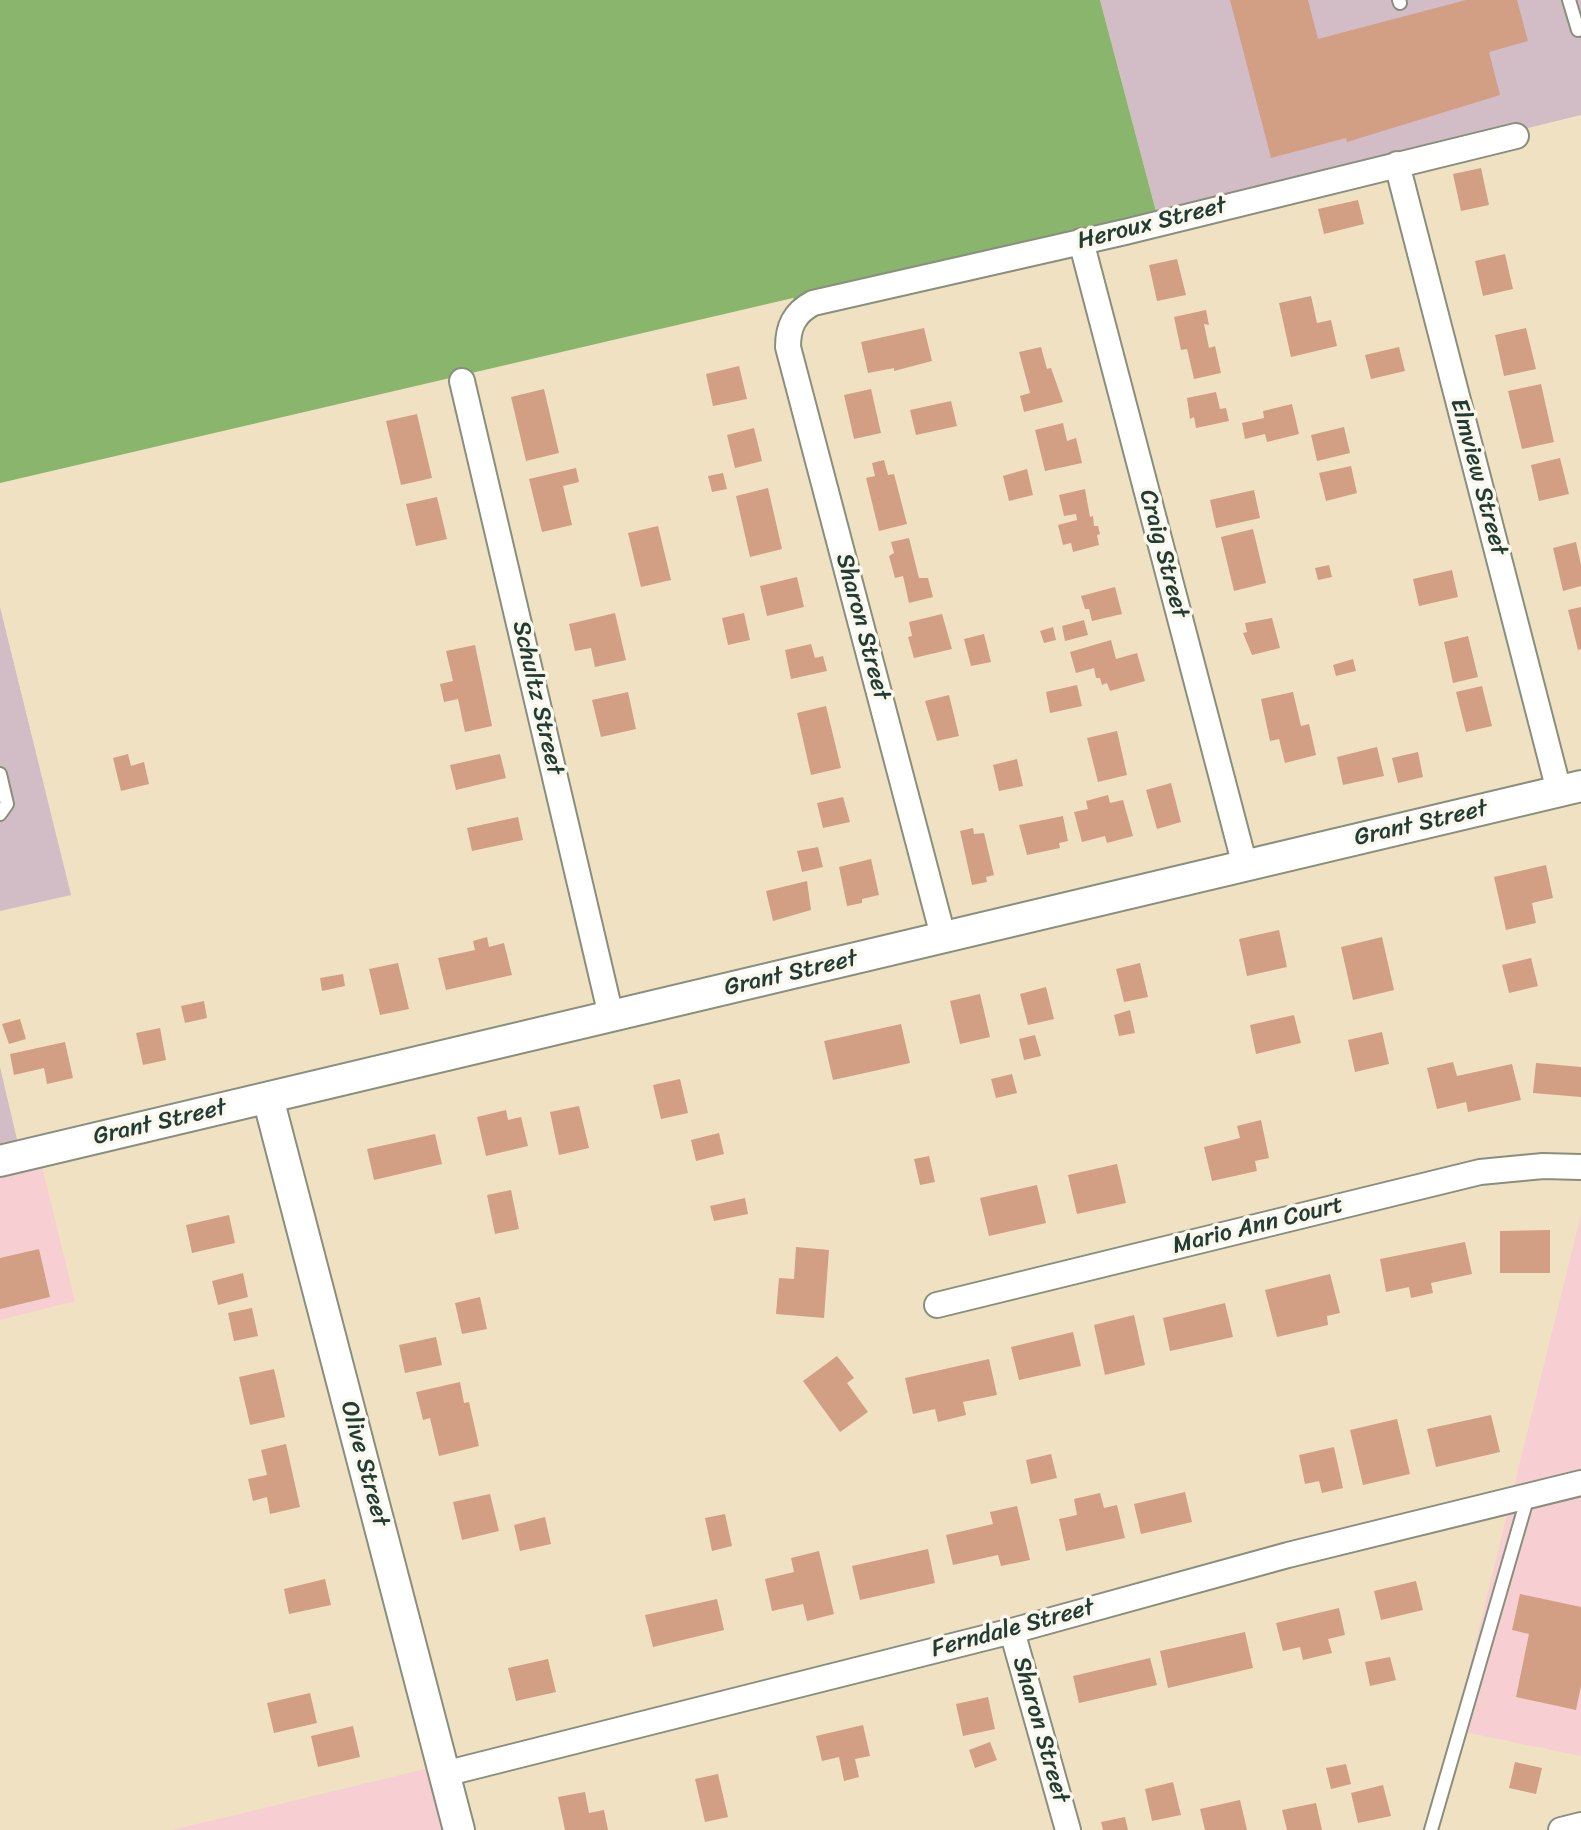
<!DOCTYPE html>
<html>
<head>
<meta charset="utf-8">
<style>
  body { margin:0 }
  canvas { display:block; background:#f1e1c3 }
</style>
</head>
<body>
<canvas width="1581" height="1830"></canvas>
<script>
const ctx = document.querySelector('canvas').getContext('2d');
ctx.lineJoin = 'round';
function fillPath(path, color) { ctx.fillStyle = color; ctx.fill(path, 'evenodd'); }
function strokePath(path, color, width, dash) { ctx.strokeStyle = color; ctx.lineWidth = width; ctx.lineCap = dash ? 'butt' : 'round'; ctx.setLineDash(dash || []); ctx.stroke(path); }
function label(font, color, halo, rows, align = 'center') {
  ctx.font = font + ' Sriracha,sans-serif'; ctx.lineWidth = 7; ctx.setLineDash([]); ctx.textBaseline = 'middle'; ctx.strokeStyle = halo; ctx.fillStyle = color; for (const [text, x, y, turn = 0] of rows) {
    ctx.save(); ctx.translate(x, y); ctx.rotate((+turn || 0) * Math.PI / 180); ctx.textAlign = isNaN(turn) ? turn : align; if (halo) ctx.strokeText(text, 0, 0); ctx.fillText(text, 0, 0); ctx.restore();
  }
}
const built = new Path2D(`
  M 42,1166 L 75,1301 L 0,1320 L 0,1176 Z
  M 1581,1214 L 1581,1756 L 1454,1730 Z
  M 429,1768 L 445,1830 L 171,1830 L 239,1814 Z`);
const industrial = new Path2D(`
  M 1100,0 L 1581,0 L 1581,115 L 1158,219 Z
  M 0,607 L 71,895 L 0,911 Z
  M 0,1067 L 19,1148 L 0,1152 Z`);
const forest = new Path2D(`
  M 0,0 L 1100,0 L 1158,219 L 798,306 L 793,298 L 0,483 Z`);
const building = new Path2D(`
  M 1230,0 L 1308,0 L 1318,39 L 1466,0 L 1517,0 L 1528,41 L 1489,52 L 1500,95 L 1347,142 L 1346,138 L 1271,158 Z
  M 1481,168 L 1489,205 L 1461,211 L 1453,174 Z
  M 1358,200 L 1364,224 L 1324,234 L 1318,209 Z
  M 1505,254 L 1513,289 L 1483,296 L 1475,261 Z
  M 1177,259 L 1186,295 L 1157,301 L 1149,265 Z
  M 1311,296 L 1317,323 L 1331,320 L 1337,346 L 1291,357 L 1279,303 Z
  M 1206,310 L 1209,325 L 1204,324 L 1209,348 L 1215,346 L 1221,373 L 1194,379 L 1187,349 L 1181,350 L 1174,317 Z
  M 924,328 L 932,361 L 894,371 L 894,368 L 868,373 L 861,342 Z
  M 1526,328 L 1536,369 L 1504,376 L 1495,335 Z
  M 1041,347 L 1047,369 L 1051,368 L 1063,402 L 1024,412 L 1020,396 L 1030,393 L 1019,352 Z
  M 1399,347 L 1405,371 L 1371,379 L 1365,355 Z
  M 739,366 L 747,399 L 713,406 L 706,374 Z
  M 1541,384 L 1554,442 L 1522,449 L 1508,391 Z
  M 544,389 L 559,453 L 526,461 L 511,397 Z
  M 871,389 L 881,433 L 854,439 L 844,395 Z
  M 1216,392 L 1220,409 L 1226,408 L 1229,421 L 1196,428 L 1194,417 L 1190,419 L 1187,398 Z
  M 951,401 L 957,426 L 916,435 L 910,410 Z
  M 1292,404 L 1299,434 L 1267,442 L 1265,434 L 1245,439 L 1242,423 L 1264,418 L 1263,411 Z
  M 417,414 L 432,478 L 401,485 L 386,421 Z
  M 1063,423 L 1067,441 L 1076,438 L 1082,463 L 1045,471 L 1035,430 Z
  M 1344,427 L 1350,453 L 1317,461 L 1311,435 Z
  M 754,428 L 762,461 L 735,468 L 727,435 Z
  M 1560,458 L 1569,494 L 1539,501 L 1531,465 Z
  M 884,460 L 888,475 L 894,474 L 907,524 L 879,531 L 866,478 L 875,476 L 872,463 Z
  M 1351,466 L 1357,493 L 1326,501 L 1319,473 Z
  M 576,468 L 579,482 L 563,486 L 572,525 L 542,532 L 529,479 Z
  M 1027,469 L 1033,495 L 1009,501 L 1003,476 Z
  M 723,473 L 727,489 L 712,492 L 708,476 Z
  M 768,488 L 782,549 L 750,557 L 736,496 Z
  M 1085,489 L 1090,517 L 1093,516 L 1094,526 L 1098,526 L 1100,534 L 1097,535 L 1099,545 L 1073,552 L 1071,543 L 1063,545 L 1058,525 L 1077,520 L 1076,514 L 1064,516 L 1059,495 Z
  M 1254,490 L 1260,518 L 1216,528 L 1210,500 Z
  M 437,497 L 447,539 L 416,546 L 406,504 Z
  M 658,526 L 671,580 L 641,587 L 628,533 Z
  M 1253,529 L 1266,583 L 1234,591 L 1221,537 Z
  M 909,538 L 919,578 L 928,578 L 933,597 L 909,603 L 903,576 L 895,578 L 889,556 L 894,553 L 891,542 Z
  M 1576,542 L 1581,565 L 1581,586 L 1563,591 L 1553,548 Z
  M 1329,565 L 1332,577 L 1318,580 L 1315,568 Z
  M 1452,570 L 1458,597 L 1419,606 L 1413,579 Z
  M 797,577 L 804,607 L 767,616 L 760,586 Z
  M 1115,587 L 1122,614 L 1092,621 L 1089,609 L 1085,609 L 1081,596 Z
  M 1581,607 L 1581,649 L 1578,650 L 1568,610 Z
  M 615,613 L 626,660 L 595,667 L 591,648 L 575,651 L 569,624 Z
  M 744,613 L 750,640 L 728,645 L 722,618 Z
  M 942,614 L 952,649 L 914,658 L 908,637 L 912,636 L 909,622 Z
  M 1272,618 L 1280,648 L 1252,655 L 1243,633 L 1247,632 L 1245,623 Z
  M 1084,620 L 1088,635 L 1065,641 L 1062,626 Z
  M 1053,627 L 1056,640 L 1044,643 L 1040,631 Z
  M 984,634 L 991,662 L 971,666 L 964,639 Z
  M 1468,636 L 1478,677 L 1453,683 L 1444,642 Z
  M 1111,640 L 1116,659 L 1137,653 L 1145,681 L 1110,691 L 1107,683 L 1102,685 L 1100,678 L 1096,678 L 1094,668 L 1076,673 L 1070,652 Z
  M 811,644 L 815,658 L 823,656 L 827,671 L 791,679 L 785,650 Z
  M 475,645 L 492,726 L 465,732 L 458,699 L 444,702 L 440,684 L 453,681 L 446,651 Z
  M 1353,659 L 1356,671 L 1336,676 L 1333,665 Z
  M 1077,685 L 1082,706 L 1050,713 L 1046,692 Z
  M 1482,686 L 1492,726 L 1466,732 L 1456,692 Z
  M 628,692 L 636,729 L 601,737 L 592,700 Z
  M 1293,692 L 1301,726 L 1309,724 L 1316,755 L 1285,763 L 1279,739 L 1270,741 L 1261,699 Z
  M 949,695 L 959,736 L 937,741 L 925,701 Z
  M 826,706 L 841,768 L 811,775 L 797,713 Z
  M 1117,731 L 1127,775 L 1098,782 L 1087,738 Z
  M 1377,747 L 1384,776 L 1343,785 L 1337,757 Z
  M 1418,752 L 1423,777 L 1398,783 L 1392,758 Z
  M 128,754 L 131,766 L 144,762 L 149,784 L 121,791 L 113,758 Z
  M 500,754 L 506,778 L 456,790 L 450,765 Z
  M 1017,759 L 1023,786 L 999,791 L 993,765 Z
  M 1171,783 L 1181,822 L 1157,829 L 1146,790 Z
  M 1108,795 L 1110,803 L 1123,800 L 1133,836 L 1107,843 L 1105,836 L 1082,842 L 1074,812 L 1088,809 L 1086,801 Z
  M 843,797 L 850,822 L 823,828 L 817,803 Z
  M 1063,816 L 1068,841 L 1059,843 L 1060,848 L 1027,855 L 1019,825 Z
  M 518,817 L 523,840 L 472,851 L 467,828 Z
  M 973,828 L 974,834 L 984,833 L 994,875 L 986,877 L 987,882 L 972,885 L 960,831 Z
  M 818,847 L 823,867 L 802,872 L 797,851 Z
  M 871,859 L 879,895 L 862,899 L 862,903 L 847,906 L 839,867 Z
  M 1546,865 L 1553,898 L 1532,903 L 1536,923 L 1506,930 L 1494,877 Z
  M 807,881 L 811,910 L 773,921 L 766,891 Z
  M 1279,930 L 1287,967 L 1247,976 L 1239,939 Z
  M 487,937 L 489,947 L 504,943 L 512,975 L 446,990 L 438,958 L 475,950 L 473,941 Z
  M 1382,937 L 1394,990 L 1353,1000 L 1341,947 Z
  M 1531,958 L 1538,986 L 1509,993 L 1502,965 Z
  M 398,963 L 409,1009 L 380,1015 L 369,969 Z
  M 1140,963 L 1148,997 L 1124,1002 L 1116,969 Z
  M 343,974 L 345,986 L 322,991 L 320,978 Z
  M 1046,987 L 1054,1019 L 1028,1025 L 1020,994 Z
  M 980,994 L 990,1037 L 960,1044 L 950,1001 Z
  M 204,1001 L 207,1018 L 185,1023 L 181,1006 Z
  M 1130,1010 L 1135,1033 L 1119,1036 L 1114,1015 Z
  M 1294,1015 L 1301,1043 L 1256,1054 L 1250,1025 Z
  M 20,1019 L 26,1039 L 9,1044 L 2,1024 Z
  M 901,1024 L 910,1063 L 833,1080 L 824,1041 Z
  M 160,1028 L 166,1060 L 143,1065 L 136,1033 Z
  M 1382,1032 L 1389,1064 L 1355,1072 L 1348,1040 Z
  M 1035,1035 L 1041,1056 L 1024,1060 L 1019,1039 Z
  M 65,1042 L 73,1078 L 47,1084 L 44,1068 L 14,1075 L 10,1054 Z
  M 1453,1062 L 1457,1076 L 1512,1064 L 1521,1100 L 1468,1112 L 1466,1102 L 1437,1109 L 1427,1068 Z
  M 1536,1063 L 1581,1067 L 1581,1097 L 1533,1093 Z
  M 1012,1074 L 1017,1093 L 996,1098 L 991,1079 Z
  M 680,1079 L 688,1113 L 661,1119 L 653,1085 Z
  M 579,1106 L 589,1148 L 559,1155 L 550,1112 Z
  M 506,1110 L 508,1120 L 521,1117 L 528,1146 L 486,1156 L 477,1117 Z
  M 1261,1120 L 1269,1158 L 1255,1161 L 1257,1171 L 1212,1181 L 1204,1147 L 1240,1138 L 1237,1126 Z
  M 719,1133 L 724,1154 L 696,1161 L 691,1140 Z
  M 435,1134 L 442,1164 L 374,1180 L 367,1149 Z
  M 929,1156 L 935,1182 L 920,1185 L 914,1159 Z
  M 1117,1164 L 1126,1203 L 1077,1214 L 1068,1175 Z
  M 1037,1185 L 1046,1223 L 989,1236 L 980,1198 Z
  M 511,1190 L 519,1229 L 495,1234 L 487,1195 Z
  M 745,1198 L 748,1214 L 714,1221 L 710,1206 Z
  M 229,1215 L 235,1243 L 192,1253 L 186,1225 Z
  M 1550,1230 L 1550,1273 L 1500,1273 L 1500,1231 Z
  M 1465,1242 L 1472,1274 L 1431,1283 L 1433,1293 L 1411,1298 L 1409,1287 L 1386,1292 L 1380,1259 Z
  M 796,1247 L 829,1250 L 824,1318 L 776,1314 L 779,1278 L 794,1279 Z
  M 39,1249 L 50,1297 L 0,1309 L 0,1258 Z
  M 243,1273 L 248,1297 L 218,1305 L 212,1281 Z
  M 1330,1274 L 1340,1313 L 1327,1316 L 1328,1325 L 1277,1337 L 1265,1290 Z
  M 480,1297 L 487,1329 L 462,1334 L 455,1303 Z
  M 1225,1303 L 1233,1337 L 1170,1351 L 1163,1318 Z
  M 252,1308 L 258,1336 L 234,1341 L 228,1313 Z
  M 1134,1315 L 1145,1365 L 1105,1375 L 1094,1325 Z
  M 1073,1332 L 1081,1366 L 1019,1380 L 1011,1347 Z
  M 436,1337 L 442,1365 L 405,1373 L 399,1345 Z
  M 837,1356 L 854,1378 L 847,1383 L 868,1412 L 840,1432 L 803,1381 Z
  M 989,1359 L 997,1395 L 963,1402 L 966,1415 L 938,1422 L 935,1409 L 913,1414 L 905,1378 Z
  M 274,1369 L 285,1417 L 250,1425 L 239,1377 Z
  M 460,1382 L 464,1403 L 469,1402 L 479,1446 L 439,1456 L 430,1418 L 423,1420 L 416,1392 Z
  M 1491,1415 L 1500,1452 L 1436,1467 L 1427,1429 Z
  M 1397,1419 L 1410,1474 L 1363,1485 L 1350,1430 Z
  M 286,1444 L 300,1507 L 270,1514 L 267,1497 L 253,1501 L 248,1479 L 267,1475 L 261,1450 Z
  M 1334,1447 L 1343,1488 L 1322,1493 L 1319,1481 L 1305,1484 L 1299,1455 Z
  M 1051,1454 L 1057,1478 L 1031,1484 L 1026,1460 Z
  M 1185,1492 L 1192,1522 L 1141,1534 L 1134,1504 Z
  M 1100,1493 L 1104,1508 L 1117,1505 L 1125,1538 L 1066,1551 L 1059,1519 L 1077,1515 L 1074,1499 Z
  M 490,1494 L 499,1531 L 462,1540 L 453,1502 Z
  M 1017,1506 L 1030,1560 L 1001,1566 L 998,1555 L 953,1565 L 946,1535 L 993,1524 L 990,1512 Z
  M 725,1514 L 732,1546 L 712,1551 L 705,1518 Z
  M 545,1517 L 551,1544 L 520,1551 L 514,1525 Z
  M 928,1549 L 935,1583 L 860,1600 L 852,1566 Z
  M 819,1551 L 834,1614 L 807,1621 L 803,1604 L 772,1611 L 765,1579 L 794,1572 L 791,1558 Z
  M 325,1579 L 331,1605 L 289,1614 L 284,1589 Z
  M 1416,1581 L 1423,1610 L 1381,1620 L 1374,1591 Z
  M 1520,1594 L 1581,1607 L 1581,1686 L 1576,1710 L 1516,1697 L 1529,1634 L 1512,1630 Z
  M 717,1599 L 724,1630 L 653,1647 L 645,1615 Z
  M 1339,1608 L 1345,1635 L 1328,1639 L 1332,1653 L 1303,1660 L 1300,1647 L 1283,1651 L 1276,1623 Z
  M 1245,1632 L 1253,1668 L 1168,1688 L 1160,1651 Z
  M 1390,1657 L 1396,1680 L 1370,1686 L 1365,1662 Z
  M 1150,1658 L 1157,1685 L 1079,1703 L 1073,1676 Z
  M 548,1659 L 556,1692 L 516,1701 L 508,1668 Z
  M 310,1693 L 317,1723 L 274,1733 L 267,1703 Z
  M 988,1697 L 995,1729 L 963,1736 L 956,1704 Z
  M 863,1725 L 870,1756 L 855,1759 L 859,1777 L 844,1781 L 839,1757 L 822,1761 L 816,1736 Z
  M 353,1726 L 360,1757 L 318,1767 L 311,1736 Z
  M 990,1742 L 997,1760 L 975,1768 L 969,1750 Z
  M 1515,1762 L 1542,1768 L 1536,1794 L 1509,1788 Z
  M 1346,1764 L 1351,1784 L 1331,1789 L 1326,1768 Z
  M 718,1774 L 728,1817 L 705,1822 L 695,1779 Z
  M 1173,1782 L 1181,1815 L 1152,1821 L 1145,1789 Z
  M 1383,1785 L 1391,1816 L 1358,1823 L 1351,1793 Z
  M 585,1792 L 589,1813 L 604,1810 L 608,1830 L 565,1830 L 558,1797 Z
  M 1240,1800 L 1247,1830 L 1205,1830 L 1200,1809 Z
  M 1316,1803 L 1322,1830 L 1287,1830 L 1282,1810 Z
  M 1125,1817 L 1128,1830 L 1103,1830 L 1101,1822 Z`);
const service = new Path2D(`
  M 1399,0 L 1400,3
  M 1569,0 L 1578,30
  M 0,774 L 7,804 L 0,814
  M 1431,1830 L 1528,1496`);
const minor = new Path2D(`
  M 1397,164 L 1559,791
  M 1081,241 L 1245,866
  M 462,381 L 611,1016
  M 943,936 L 788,347 C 788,327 794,313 813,303 L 1125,232 L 1516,136
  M 937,1305 L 1480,1172 L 1543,1166 L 1581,1167
  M 1012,1631 L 1068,1830
  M 444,1774 L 1012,1631 L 1288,1555 L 1581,1483
  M 1561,1830 L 1581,1825`);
const tertiary = new Path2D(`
  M 268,1098 L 459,1830
  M 0,1161 L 1581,786`);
const streetNames = [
  ["Heroux Street",1152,224,-14],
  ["Elmview Street",1478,477,75],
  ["Craig Street",1163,554,75],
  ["Sharon Street",862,627,75],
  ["Schultz Street",537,698,77],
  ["Grant Street",1421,824,-13],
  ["Grant Street",791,974,-13],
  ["Grant Street",160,1123,-13],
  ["Mario Ann Court",1258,1226,-14],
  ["Olive Street",364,1464,75],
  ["Ferndale Street",1013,1629,-15],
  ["Sharon Street",1040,1730,74]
];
fillPath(built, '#f7cfd3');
fillPath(industrial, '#d2bdc7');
fillPath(forest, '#8ab56c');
fillPath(building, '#d29e84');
strokePath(service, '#888f7c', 16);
strokePath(minor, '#888f7c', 28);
strokePath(tertiary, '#888f7c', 34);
strokePath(service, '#fff', 12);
strokePath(minor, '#fff', 24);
strokePath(tertiary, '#fff', 30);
label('24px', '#1f3d34', '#fbf7ec', streetNames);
</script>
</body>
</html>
